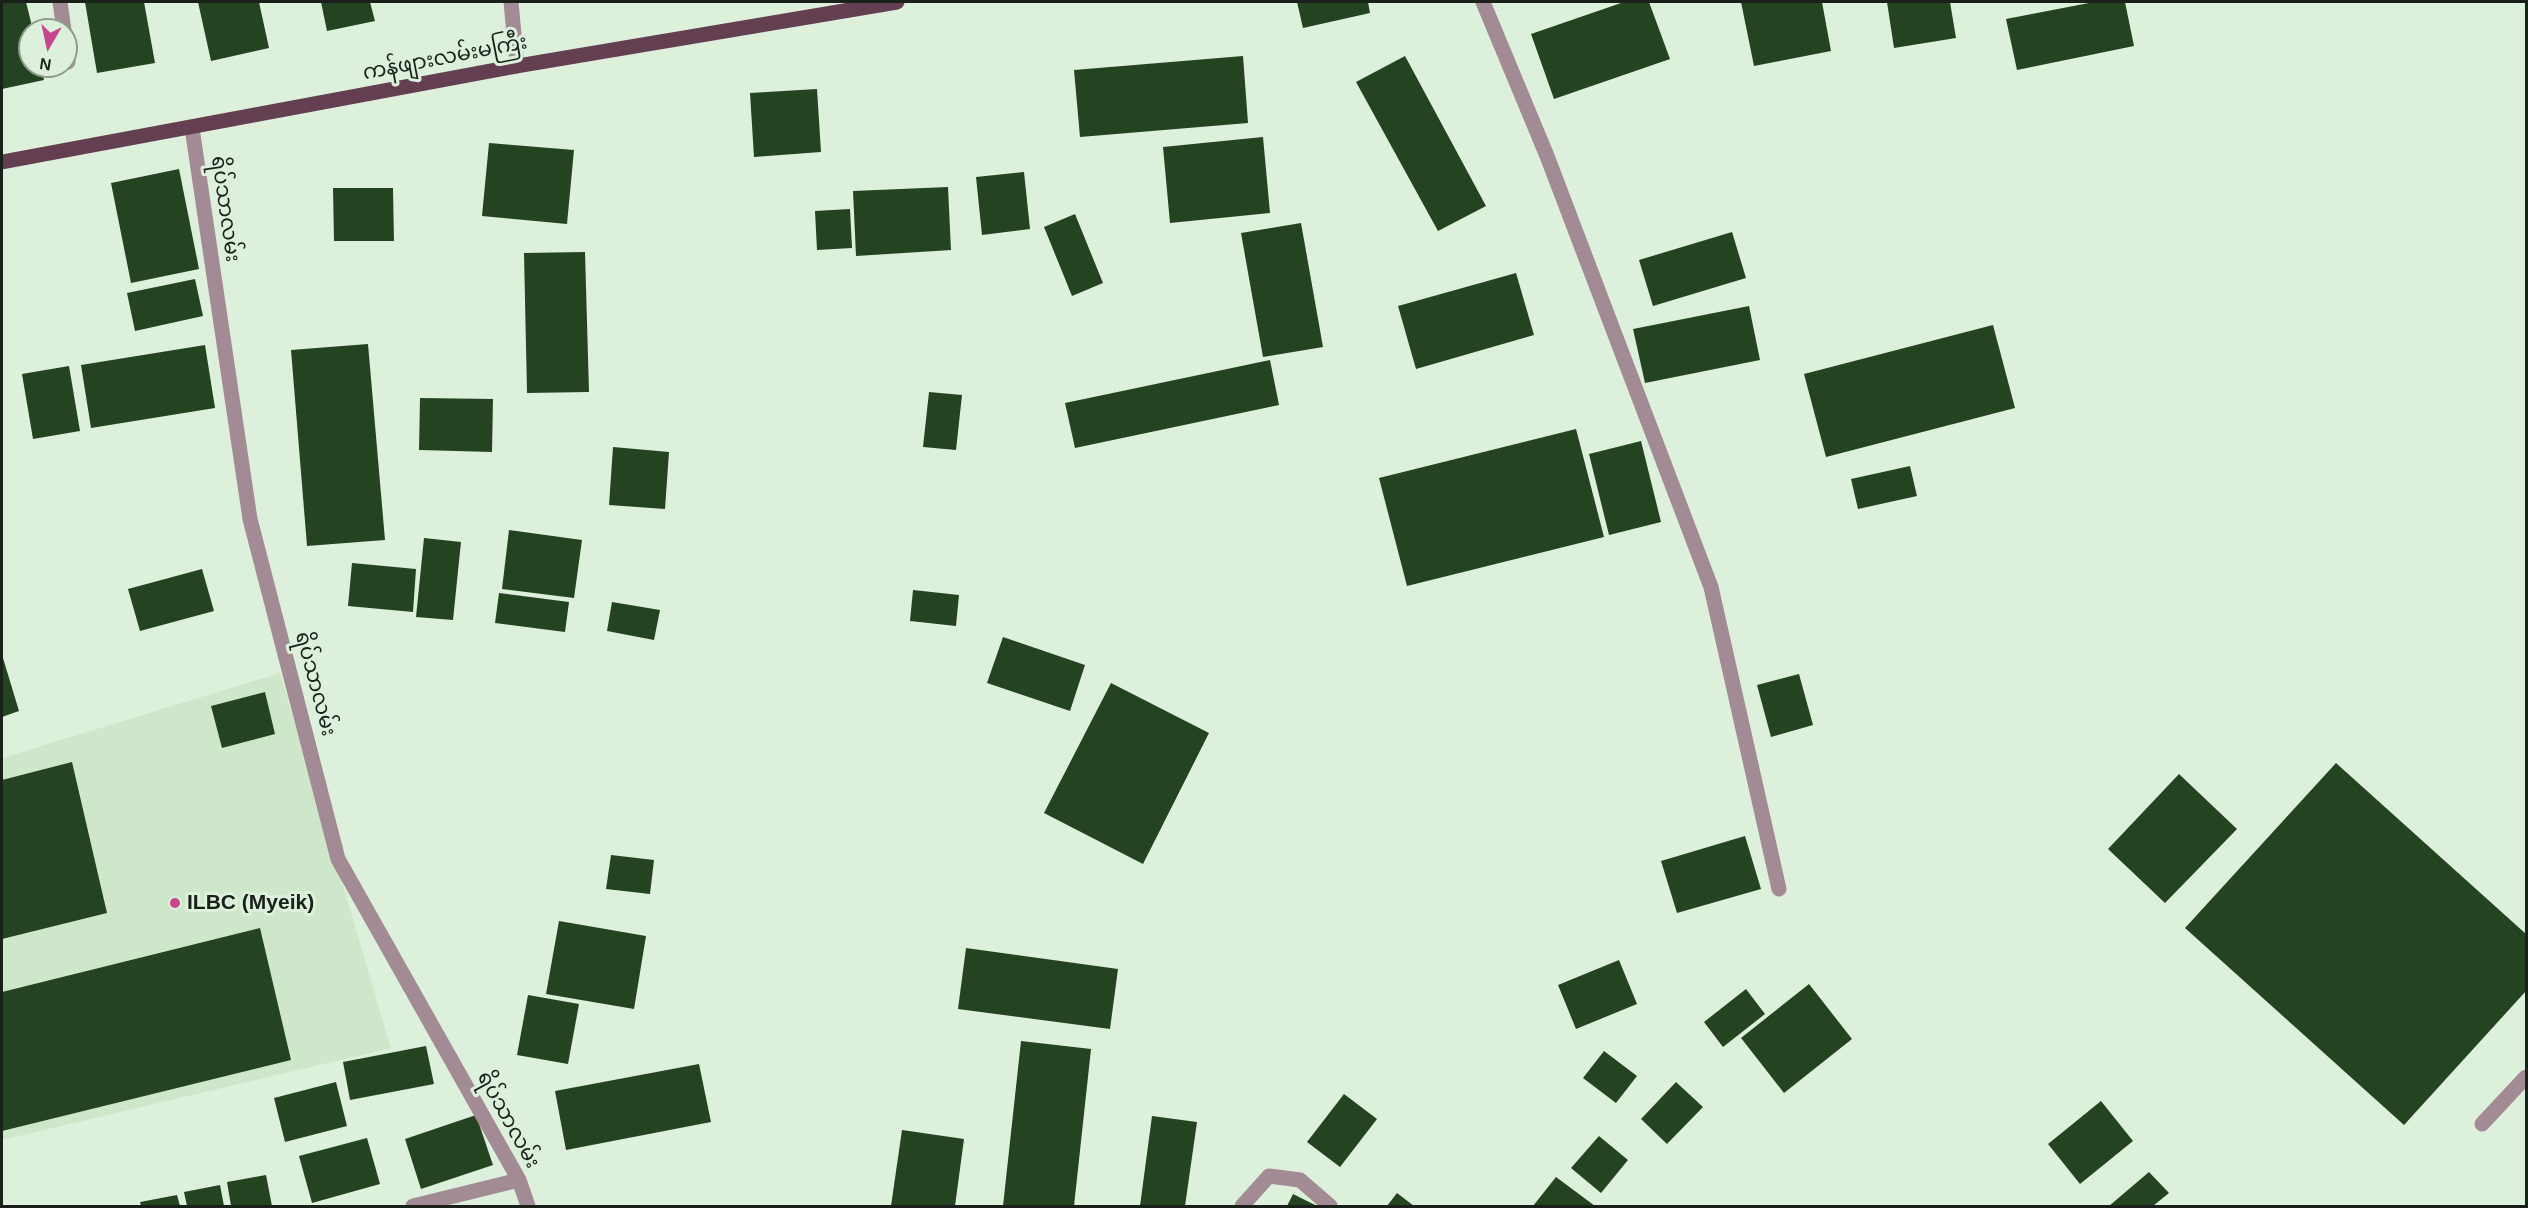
<!DOCTYPE html>
<html>
<head>
<meta charset="utf-8">
<style>
  body { margin:0 }
  #map { position:relative; width:2528px; height:1208px; overflow:hidden; background:#ddf0db; font-family:Arial,sans-serif }
  canvas { display:block }
  .frame { position:absolute; inset:0; border:3px solid #1a211a; pointer-events:none }
  .north { position:absolute; left:18px; top:18px; width:60px; height:60px; box-sizing:border-box; background:#ddf0db; border:2px solid #8f9d8e; border-radius:50%; rotate:189deg; font-size:16px; font-weight:700; line-height:24px; text-align:center; color:#1a211a }
  .north::after { content:''; display:block; margin:auto; width:21px; height:27px; background:#c8468e; clip-path:polygon(50% 0,100% 100%,50% 72%,0 100%) }
</style>
</head>
<body>
<div id="map">
<canvas width="2528" height="1208"></canvas>
<div class="frame"></div>
<div class="north">N</div>
</div>
<script>
const ctx = document.querySelector('canvas').getContext('2d');
ctx.lineJoin = 'round';
function fillPath(path, color) { ctx.fillStyle = color; ctx.fill(path, 'evenodd'); }
function strokePath(path, color, width, dash) { ctx.strokeStyle = color; ctx.lineWidth = width; ctx.lineCap = dash ? 'butt' : 'round'; ctx.setLineDash(dash || []); ctx.stroke(path); }
function label(font, color, halo, rows, align = 'center') {
  ctx.font = font + ' Arial,"Noto Sans Myanmar",sans-serif'; ctx.lineWidth = 6; ctx.setLineDash([]); ctx.textBaseline = 'middle'; ctx.strokeStyle = halo; ctx.fillStyle = color; for (const [text, x, y, turn = 0] of rows) {
    ctx.save(); ctx.translate(x, y); ctx.rotate((+turn || 0) * Math.PI / 180); ctx.textAlign = isNaN(turn) ? turn : align; if (halo) ctx.strokeText(text, 0, 0); ctx.fillText(text, 0, 0); ctx.restore();
  }
}
const built = new Path2D(`
  M 280,673 L 391,1048 L 2,1140 L 2,758 Z`);
const building = new Path2D(`
  M 2,2 L 26,2 L 33,30 L 30,30 L 30,66 L 41,66 L 44,80 L 2,89 Z
  M 85,2 L 144,2 L 155,63 L 97,73 Z
  M 198,2 L 259,2 L 269,48 L 211,61 Z
  M 321,2 L 370,2 L 375,21 L 327,31 Z
  M 1297,2 L 1368,2 L 1370,13 L 1303,28 Z
  M 1624,2 L 1649,2 L 1670,59 L 1554,99 L 1531,34 Z
  M 1741,2 L 1822,2 L 1831,51 L 1754,66 Z
  M 1887,2 L 1950,2 L 1956,38 L 1894,48 Z
  M 2094,2 L 2125,2 L 2134,46 L 2017,70 L 2006,19 Z
  M 1243,56 L 1248,123 L 1080,137 L 1074,70 Z
  M 1405,56 L 1486,206 L 1438,231 L 1356,82 Z
  M 817,89 L 821,152 L 754,157 L 750,93 Z
  M 1263,137 L 1270,213 L 1170,223 L 1163,147 Z
  M 489,143 L 574,150 L 567,224 L 482,216 Z
  M 179,169 L 199,269 L 131,283 L 111,183 Z
  M 1024,172 L 1030,229 L 982,235 L 976,177 Z
  M 948,187 L 951,250 L 856,256 L 853,191 Z
  M 333,188 L 393,188 L 394,241 L 334,241 Z
  M 850,209 L 852,248 L 817,250 L 815,211 Z
  M 1075,214 L 1103,283 L 1072,296 L 1044,227 Z
  M 1301,223 L 1323,347 L 1263,357 L 1241,233 Z
  M 1732,232 L 1746,278 L 1653,306 L 1639,260 Z
  M 585,252 L 589,392 L 527,393 L 524,253 Z
  M 1516,273 L 1534,335 L 1416,369 L 1398,306 Z
  M 195,279 L 203,316 L 135,331 L 127,293 Z
  M 1749,306 L 1760,360 L 1645,383 L 1633,329 Z
  M 1993,325 L 2015,408 L 1826,457 L 1804,374 Z
  M 368,344 L 385,540 L 307,546 L 291,350 Z
  M 205,345 L 215,408 L 91,428 L 81,365 Z
  M 1270,360 L 1279,405 L 1075,448 L 1065,403 Z
  M 69,366 L 80,431 L 33,439 L 22,374 Z
  M 929,392 L 962,395 L 956,450 L 923,447 Z
  M 420,398 L 493,399 L 492,452 L 419,450 Z
  M 1576,429 L 1604,537 L 1407,586 L 1379,478 Z
  M 1641,441 L 1661,522 L 1609,535 L 1589,454 Z
  M 613,447 L 669,452 L 665,509 L 609,505 Z
  M 1910,466 L 1917,496 L 1858,509 L 1851,479 Z
  M 509,530 L 582,540 L 574,598 L 502,589 Z
  M 424,538 L 461,542 L 453,620 L 416,617 Z
  M 352,563 L 416,569 L 413,612 L 348,606 Z
  M 202,569 L 214,611 L 140,631 L 128,589 Z
  M 913,590 L 959,595 L 956,626 L 910,621 Z
  M 499,593 L 569,602 L 565,632 L 495,623 Z
  M 612,602 L 660,610 L 654,640 L 607,631 Z
  M 1003,637 L 1085,665 L 1070,711 L 987,683 Z
  M 2,658 L 3,658 L 19,711 L 2,717 Z
  M 1799,674 L 1813,725 L 1771,737 L 1757,685 Z
  M 1111,683 L 1209,733 L 1143,864 L 1044,813 Z
  M 265,692 L 275,734 L 222,748 L 211,706 Z
  M 72,762 L 107,913 L 2,939 L 2,780 Z
  M 2336,763 L 2526,934 L 2526,991 L 2404,1125 L 2185,928 Z
  M 2179,774 L 2237,829 L 2165,903 L 2108,849 Z
  M 1745,836 L 1761,889 L 1677,913 L 1661,861 Z
  M 611,855 L 654,860 L 650,894 L 606,889 Z
  M 559,921 L 646,936 L 634,1009 L 546,994 Z
  M 260,928 L 291,1060 L 2,1131 L 2,992 Z
  M 966,948 L 1118,969 L 1110,1029 L 958,1009 Z
  M 1619,960 L 1637,1004 L 1576,1029 L 1558,985 Z
  M 1809,984 L 1852,1039 L 1784,1093 L 1741,1038 Z
  M 1746,989 L 1765,1014 L 1723,1047 L 1704,1022 Z
  M 528,995 L 579,1004 L 568,1064 L 517,1055 Z
  M 1021,1041 L 1091,1049 L 1074,1206 L 1003,1206 Z
  M 426,1046 L 434,1084 L 350,1100 L 343,1062 Z
  M 1604,1051 L 1637,1076 L 1616,1103 L 1583,1078 Z
  M 699,1064 L 711,1122 L 566,1150 L 555,1091 Z
  M 336,1082 L 347,1126 L 285,1142 L 274,1098 Z
  M 1676,1082 L 1703,1107 L 1667,1144 L 1641,1119 Z
  M 1344,1094 L 1377,1119 L 1340,1167 L 1307,1142 Z
  M 2101,1101 L 2133,1141 L 2080,1184 L 2048,1144 Z
  M 476,1115 L 493,1165 L 421,1189 L 405,1139 Z
  M 1152,1116 L 1197,1122 L 1185,1206 L 1140,1206 Z
  M 902,1130 L 964,1139 L 955,1206 L 891,1206 Z
  M 1599,1136 L 1628,1160 L 1601,1193 L 1571,1168 Z
  M 367,1138 L 380,1184 L 312,1203 L 299,1156 Z
  M 2149,1172 L 2169,1193 L 2153,1206 L 2109,1206 Z
  M 266,1175 L 272,1206 L 231,1206 L 227,1182 Z
  M 1556,1177 L 1595,1206 L 1533,1206 Z
  M 220,1185 L 224,1206 L 187,1206 L 184,1192 Z
  M 1397,1193 L 1414,1206 L 1387,1206 Z
  M 1293,1194 L 1317,1206 L 1287,1206 Z
  M 177,1195 L 180,1206 L 141,1206 L 140,1202 Z`);
const service = new Path2D(`
  M 60,2 L 64,30
  M 66,46 L 68,62
  M 2482,1124 L 2526,1077`);
const minor = new Path2D(`
  M 511,2 L 517,66
  M 1483,2 L 1547,156 L 1711,587 L 1779,889
  M 192,128 L 250,519 L 338,859 L 519,1180 L 528,1206
  M 413,1206 L 519,1180
  M 1242,1206 L 1269,1176 L 1300,1180 L 1330,1206`);
const primary = new Path2D(`
  M 2,162 L 517,66 L 897,2`);
const markers = [
  [175,903,6,"#c8468e"]
];
const streetNames = [
  ["ကန်ဖျားလမ်းမကြီး",445,58,-11],
  ["ရိပ်သာလမ်း",225,209,82],
  ["ရိပ်သာလမ်း",315,684,75],
  ["ရိပ်သာလမ်း",508,1120,61]
];
const poiNames = [
  ["ILBC (Myeik)",187,903]
];
fillPath(built, '#cee7cb');
fillPath(building, '#244321');
strokePath(service, '#a28b95', 15);
strokePath(minor, '#a28b95', 15);
strokePath(primary, '#643f51', 15);
for (const [x, y, r, color] of markers) { const dot = new Path2D(); dot.arc(x, y, r, 0, 2 * Math.PI); ctx.fillStyle = color; ctx.fill(dot); strokePath(dot, '#ddf0db', 2); }
label('21px', '#1a211a', '#ddf0db', streetNames);
label('bold 21px', '#1a211a', '#ddf0db', poiNames, 'left');
</script>
</body>
</html>
